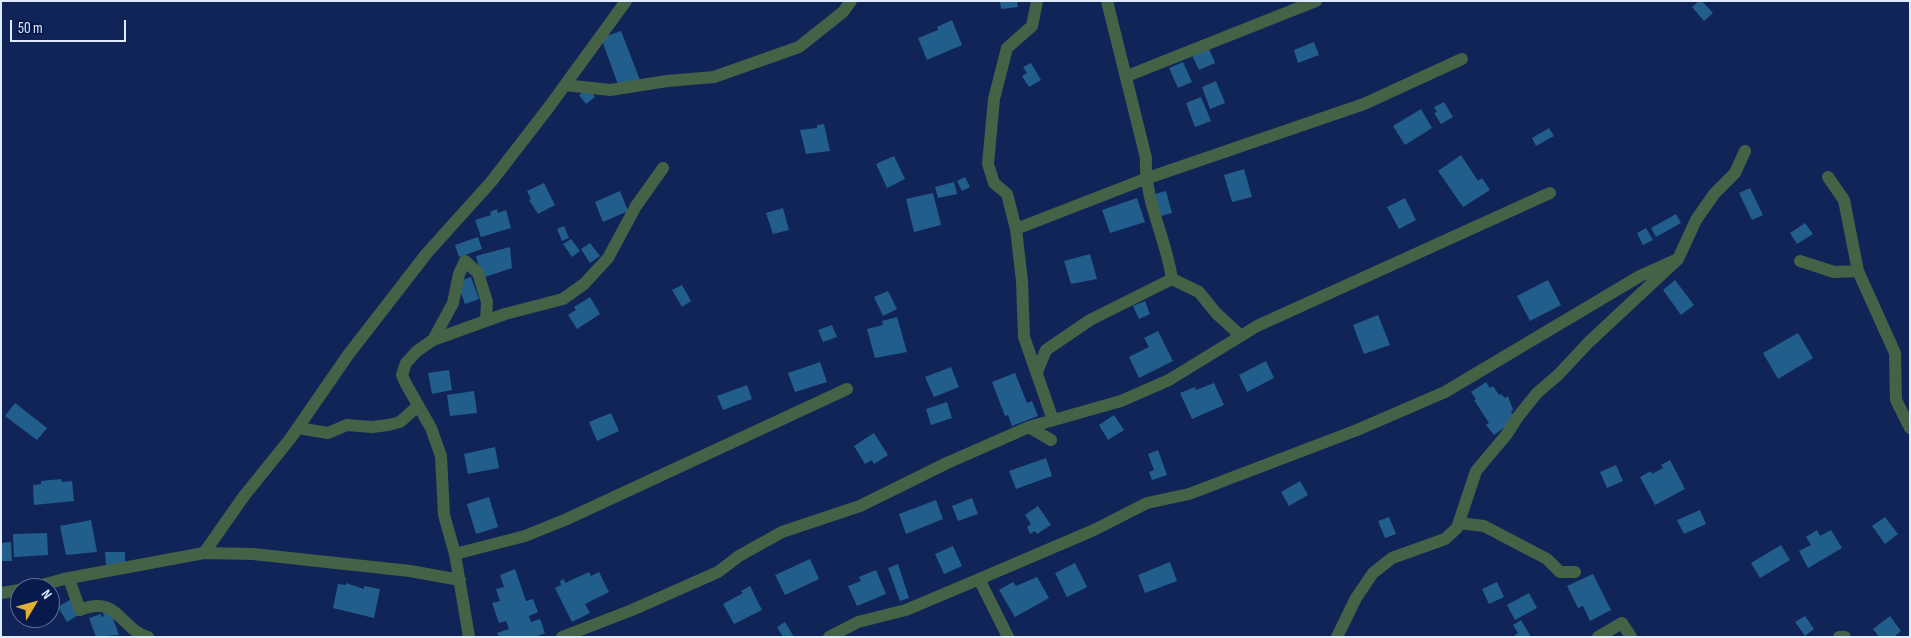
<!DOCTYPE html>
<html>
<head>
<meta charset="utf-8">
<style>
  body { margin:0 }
  #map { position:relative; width:1911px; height:638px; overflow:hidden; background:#112458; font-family:"Sofia Sans Condensed",sans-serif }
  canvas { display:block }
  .frame { position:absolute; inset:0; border:2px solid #e1ebff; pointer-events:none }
  .north { position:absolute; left:10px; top:578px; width:50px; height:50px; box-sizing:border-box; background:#081a4c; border:1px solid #5f6e94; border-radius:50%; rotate:53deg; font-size:14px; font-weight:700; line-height:20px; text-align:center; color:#e1ebff }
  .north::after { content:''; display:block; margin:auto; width:18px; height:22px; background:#e1af34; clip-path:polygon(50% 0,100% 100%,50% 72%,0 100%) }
  .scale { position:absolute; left:10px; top:20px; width:116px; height:22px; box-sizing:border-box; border:2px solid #e1ebff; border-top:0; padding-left:6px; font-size:15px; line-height:18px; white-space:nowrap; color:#e1ebff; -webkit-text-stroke:4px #081a4c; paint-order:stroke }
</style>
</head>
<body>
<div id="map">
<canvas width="1911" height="638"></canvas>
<div class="frame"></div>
<div class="north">N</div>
<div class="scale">50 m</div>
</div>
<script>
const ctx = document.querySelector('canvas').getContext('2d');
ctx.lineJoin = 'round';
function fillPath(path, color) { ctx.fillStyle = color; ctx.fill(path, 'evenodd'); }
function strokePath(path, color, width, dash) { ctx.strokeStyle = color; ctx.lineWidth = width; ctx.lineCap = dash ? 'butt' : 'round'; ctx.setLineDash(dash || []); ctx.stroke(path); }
const building = new Path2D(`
  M 1000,1 L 1017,1 L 1018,7 L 1001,9 Z
  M 1699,1 L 1702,1 L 1713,13 L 1704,21 L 1692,7 Z
  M 952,20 L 962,45 L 927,60 L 918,38 L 938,30 L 937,27 Z
  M 621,31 L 640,80 L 619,87 L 601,38 Z
  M 1205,39 L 1215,63 L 1199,70 L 1188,47 Z
  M 1314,42 L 1319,55 L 1298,63 L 1294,50 Z
  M 1183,62 L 1192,82 L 1178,88 L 1169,68 Z
  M 1031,63 L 1041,80 L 1029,87 L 1022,76 L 1027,73 L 1023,67 Z
  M 1216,81 L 1225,103 L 1210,109 L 1202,87 Z
  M 589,88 L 595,97 L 586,104 L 579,95 Z
  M 1201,97 L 1211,121 L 1195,127 L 1186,103 Z
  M 1444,102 L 1453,117 L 1441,124 L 1434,113 L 1437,112 L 1434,107 Z
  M 1421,109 L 1432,128 L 1405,145 L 1393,126 Z
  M 824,124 L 830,151 L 806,154 L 800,130 L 817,128 L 817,125 Z
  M 1549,128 L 1554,136 L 1536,146 L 1532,138 Z
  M 1461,155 L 1478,181 L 1482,178 L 1490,190 L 1463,207 L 1438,171 Z
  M 894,156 L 905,179 L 887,188 L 876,164 Z
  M 1244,169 L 1252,197 L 1232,202 L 1224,175 Z
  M 965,177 L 970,187 L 962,191 L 957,181 Z
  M 954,182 L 957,194 L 938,198 L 935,187 Z
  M 544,183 L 555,205 L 538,214 L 529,200 L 531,199 L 527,191 Z
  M 1750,188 L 1763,215 L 1752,220 L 1739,193 Z
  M 620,191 L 628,211 L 603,222 L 595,202 Z
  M 1166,191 L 1172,213 L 1161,216 L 1155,194 Z
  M 933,193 L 941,225 L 914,232 L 906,199 Z
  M 1137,198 L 1145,222 L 1110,233 L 1102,210 Z
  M 1405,198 L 1416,220 L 1399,229 L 1387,207 Z
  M 783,208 L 789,230 L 773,234 L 766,213 Z
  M 497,209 L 498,213 L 506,210 L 511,228 L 481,237 L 475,220 L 491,215 L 490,212 Z
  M 1676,214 L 1681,223 L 1656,237 L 1651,228 Z
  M 1805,223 L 1813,234 L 1797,244 L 1790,233 Z
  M 564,226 L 569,238 L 562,241 L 557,229 Z
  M 1646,228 L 1653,240 L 1643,245 L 1637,233 Z
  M 478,237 L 482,249 L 459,257 L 455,245 Z
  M 571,239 L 580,251 L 572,257 L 563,244 Z
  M 590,243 L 600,256 L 590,263 L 581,249 Z
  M 510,247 L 512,268 L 482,278 L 476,256 Z
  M 1090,254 L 1097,279 L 1071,284 L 1064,261 Z
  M 471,277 L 479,299 L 465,304 L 457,282 Z
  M 1548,280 L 1561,305 L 1530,321 L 1517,296 Z
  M 1675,280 L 1694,305 L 1681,315 L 1663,290 Z
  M 682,285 L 691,301 L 682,307 L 672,290 Z
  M 888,291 L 897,309 L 883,316 L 874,297 Z
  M 590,297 L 600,314 L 577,329 L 568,315 L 576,310 L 574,307 Z
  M 1145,301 L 1150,314 L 1139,319 L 1133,306 Z
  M 1378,315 L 1390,345 L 1364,354 L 1353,325 Z
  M 897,317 L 907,352 L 875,358 L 867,329 L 883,325 L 882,321 Z
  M 832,325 L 837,337 L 823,342 L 818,330 Z
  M 1158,331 L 1173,361 L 1139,378 L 1129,357 L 1149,347 L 1144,338 Z
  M 1798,333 L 1813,358 L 1778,379 L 1763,353 Z
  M 1266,361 L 1274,378 L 1247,392 L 1239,375 Z
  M 820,362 L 827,382 L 795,392 L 788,373 Z
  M 951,367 L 959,387 L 934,397 L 925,377 Z
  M 449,370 L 452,390 L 432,394 L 428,373 Z
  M 1015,373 L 1027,403 L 1032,401 L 1038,416 L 1012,426 L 1008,415 L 1005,416 L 992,382 Z
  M 1486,382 L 1490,388 L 1493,386 L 1499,395 L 1501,394 L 1505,398 L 1508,396 L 1513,410 L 1511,412 L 1516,419 L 1494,435 L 1486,425 L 1489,423 L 1474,400 L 1476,399 L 1471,392 Z
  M 1214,383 L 1224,405 L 1192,419 L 1180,393 L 1195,387 L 1196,390 Z
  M 747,385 L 752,399 L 723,410 L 717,396 Z
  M 474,391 L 477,413 L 450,416 L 447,395 Z
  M 947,402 L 952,418 L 931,425 L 926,409 Z
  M 15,403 L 47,428 L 37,440 L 5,416 Z
  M 611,413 L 619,431 L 597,441 L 589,422 Z
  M 1114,415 L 1124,430 L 1108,440 L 1099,425 Z
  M 874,433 L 888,455 L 874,464 L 872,460 L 865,464 L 854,446 Z
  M 495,447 L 499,468 L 468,474 L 464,454 Z
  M 1158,450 L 1167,475 L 1152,480 L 1149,472 L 1154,470 L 1148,454 Z
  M 1046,458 L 1052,476 L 1016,489 L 1009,471 Z
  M 1670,460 L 1685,489 L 1655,505 L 1640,477 L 1651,471 L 1652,474 L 1663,468 L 1661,465 Z
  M 1616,465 L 1623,481 L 1607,488 L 1600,472 Z
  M 61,479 L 62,482 L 72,481 L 74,501 L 34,505 L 33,485 L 41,484 L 41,481 Z
  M 1300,481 L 1308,495 L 1289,506 L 1281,492 Z
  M 489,497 L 498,527 L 476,534 L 467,504 Z
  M 972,498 L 978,514 L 958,521 L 952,506 Z
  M 936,500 L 943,519 L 906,534 L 899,514 Z
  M 1038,506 L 1051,525 L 1037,534 L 1035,531 L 1030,534 L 1027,527 L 1031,524 L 1025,515 Z
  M 1700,510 L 1706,524 L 1684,534 L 1677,520 Z
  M 1389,517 L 1396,534 L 1385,538 L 1378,521 Z
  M 1885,517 L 1898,534 L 1885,544 L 1872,526 Z
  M 91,520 L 97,552 L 66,555 L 60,526 Z
  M 1817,530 L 1820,536 L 1831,530 L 1842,548 L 1808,568 L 1799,551 L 1811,545 L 1806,537 Z
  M 47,533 L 48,555 L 14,557 L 13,534 Z
  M 11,542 L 12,561 L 1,561 L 1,543 Z
  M 1781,545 L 1790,560 L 1760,578 L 1751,563 Z
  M 953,546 L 962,566 L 944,574 L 935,554 Z
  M 105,552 L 125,552 L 125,568 L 106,568 Z
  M 810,559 L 819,579 L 785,595 L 775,575 Z
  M 1170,562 L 1177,581 L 1145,593 L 1138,575 Z
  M 1075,563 L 1087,587 L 1067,597 L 1055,573 Z
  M 898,564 L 909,598 L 900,601 L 888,568 Z
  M 515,569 L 526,601 L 533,599 L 538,612 L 529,616 L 531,622 L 540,619 L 545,633 L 535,637 L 499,637 L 497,633 L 509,629 L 506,621 L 499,623 L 492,603 L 500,601 L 496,589 L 504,587 L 500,575 Z
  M 876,570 L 886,594 L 857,606 L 848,586 L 861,581 L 859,577 Z
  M 589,572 L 591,576 L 599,572 L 609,592 L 585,604 L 590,613 L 572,622 L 555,588 L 561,585 L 560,581 L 564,579 L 565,583 Z
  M 1593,574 L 1611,610 L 1590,621 L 1583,606 L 1578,608 L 1567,586 Z
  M 1037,577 L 1049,598 L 1015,617 L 999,590 L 1013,582 L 1016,586 Z
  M 1497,582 L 1504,597 L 1489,604 L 1482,589 Z
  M 346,583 L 364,589 L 364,586 L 380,589 L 374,618 L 333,608 L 338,584 L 346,585 Z
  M 750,586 L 762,610 L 734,624 L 723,604 L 743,593 L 741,591 Z
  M 1529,593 L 1537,608 L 1515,620 L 1507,605 Z
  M 76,596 L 85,611 L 67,622 L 58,607 Z
  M 110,610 L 119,635 L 96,637 L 89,618 L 101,614 L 102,617 L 104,616 L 103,613 Z
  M 1805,616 L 1814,629 L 1805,636 L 1795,622 Z
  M 1890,616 L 1901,631 L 1896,635 L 1897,637 L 1879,637 L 1873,629 Z
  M 1521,620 L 1531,637 L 1516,637 L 1515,635 L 1518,633 L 1513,625 Z
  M 785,622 L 794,637 L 783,637 L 777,627 Z`);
const street = new Path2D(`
  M 1127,76 L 1316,1
  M 565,85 L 610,90 L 667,81 L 714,77 L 799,47 L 843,12 L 851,1
  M 1828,177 L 1844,200 L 1858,271 L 1895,353 L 1896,400 L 1910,428
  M 1016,229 L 1007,194 L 994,183 L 988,164 L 994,99 L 1007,48 L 1032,26 L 1037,1
  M 1800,261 L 1834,272 L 1858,271
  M 1172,279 L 1199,292 L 1216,313 L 1241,336
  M 433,340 L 453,303 L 459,274 L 465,261 L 478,273 L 487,302 L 486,321
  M 1037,372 L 1046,350 L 1090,320 L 1172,279 C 1166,237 1144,201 1146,158 L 1107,1
  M 1053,420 L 1024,337 L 1022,281 L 1016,229 L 1145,179 L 1364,104 L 1462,59
  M 1029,427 L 1121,401 L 1169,380 L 1257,326 L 1550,193
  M 298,428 L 328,433 L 347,425 L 372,427 L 388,425 L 400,422 L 418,406
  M 1459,523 L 1484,526 L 1547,559 L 1560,572 L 1575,572
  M 204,553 L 244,496 L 290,439 L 348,355 L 427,253 L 491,182 L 549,107 L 626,1
  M 455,554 L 525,536 L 567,519 L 847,389
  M 69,579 L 80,610 C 118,594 121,630 148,637
  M 977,580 L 1094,530 L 1147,503 L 1189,494 L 1357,430 L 1445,392 L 1640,276 L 1678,259
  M 31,588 L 64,579 L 204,553 L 253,554 L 410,571 L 460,580
  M 1,593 L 20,590
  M 469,637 L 455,554 L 444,515 L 441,456 L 431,428 L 406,384 L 402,375 L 406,363 L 417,351 L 433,340 L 505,314 L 563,299 L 584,284 L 608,258 L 636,206 L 663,168
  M 562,637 L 632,610 L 718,572 L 739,556 L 782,532 L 860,506 L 947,463 L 1029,427 L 1051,440
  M 829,637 L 858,622 L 906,610 L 977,580 L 981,583 L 1008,637
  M 1337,637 L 1356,598 L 1373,573 L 1392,558 L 1445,539 L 1457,528 L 1476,471 L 1507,434 L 1517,418 L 1537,393 L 1558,375 L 1589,342 L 1678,259 L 1696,220 L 1714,194 L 1735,173 L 1745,151
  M 1598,637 L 1622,623 L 1631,637
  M 1839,637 L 1845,637`);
fillPath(building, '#215e8c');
strokePath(street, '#446245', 12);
</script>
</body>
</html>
